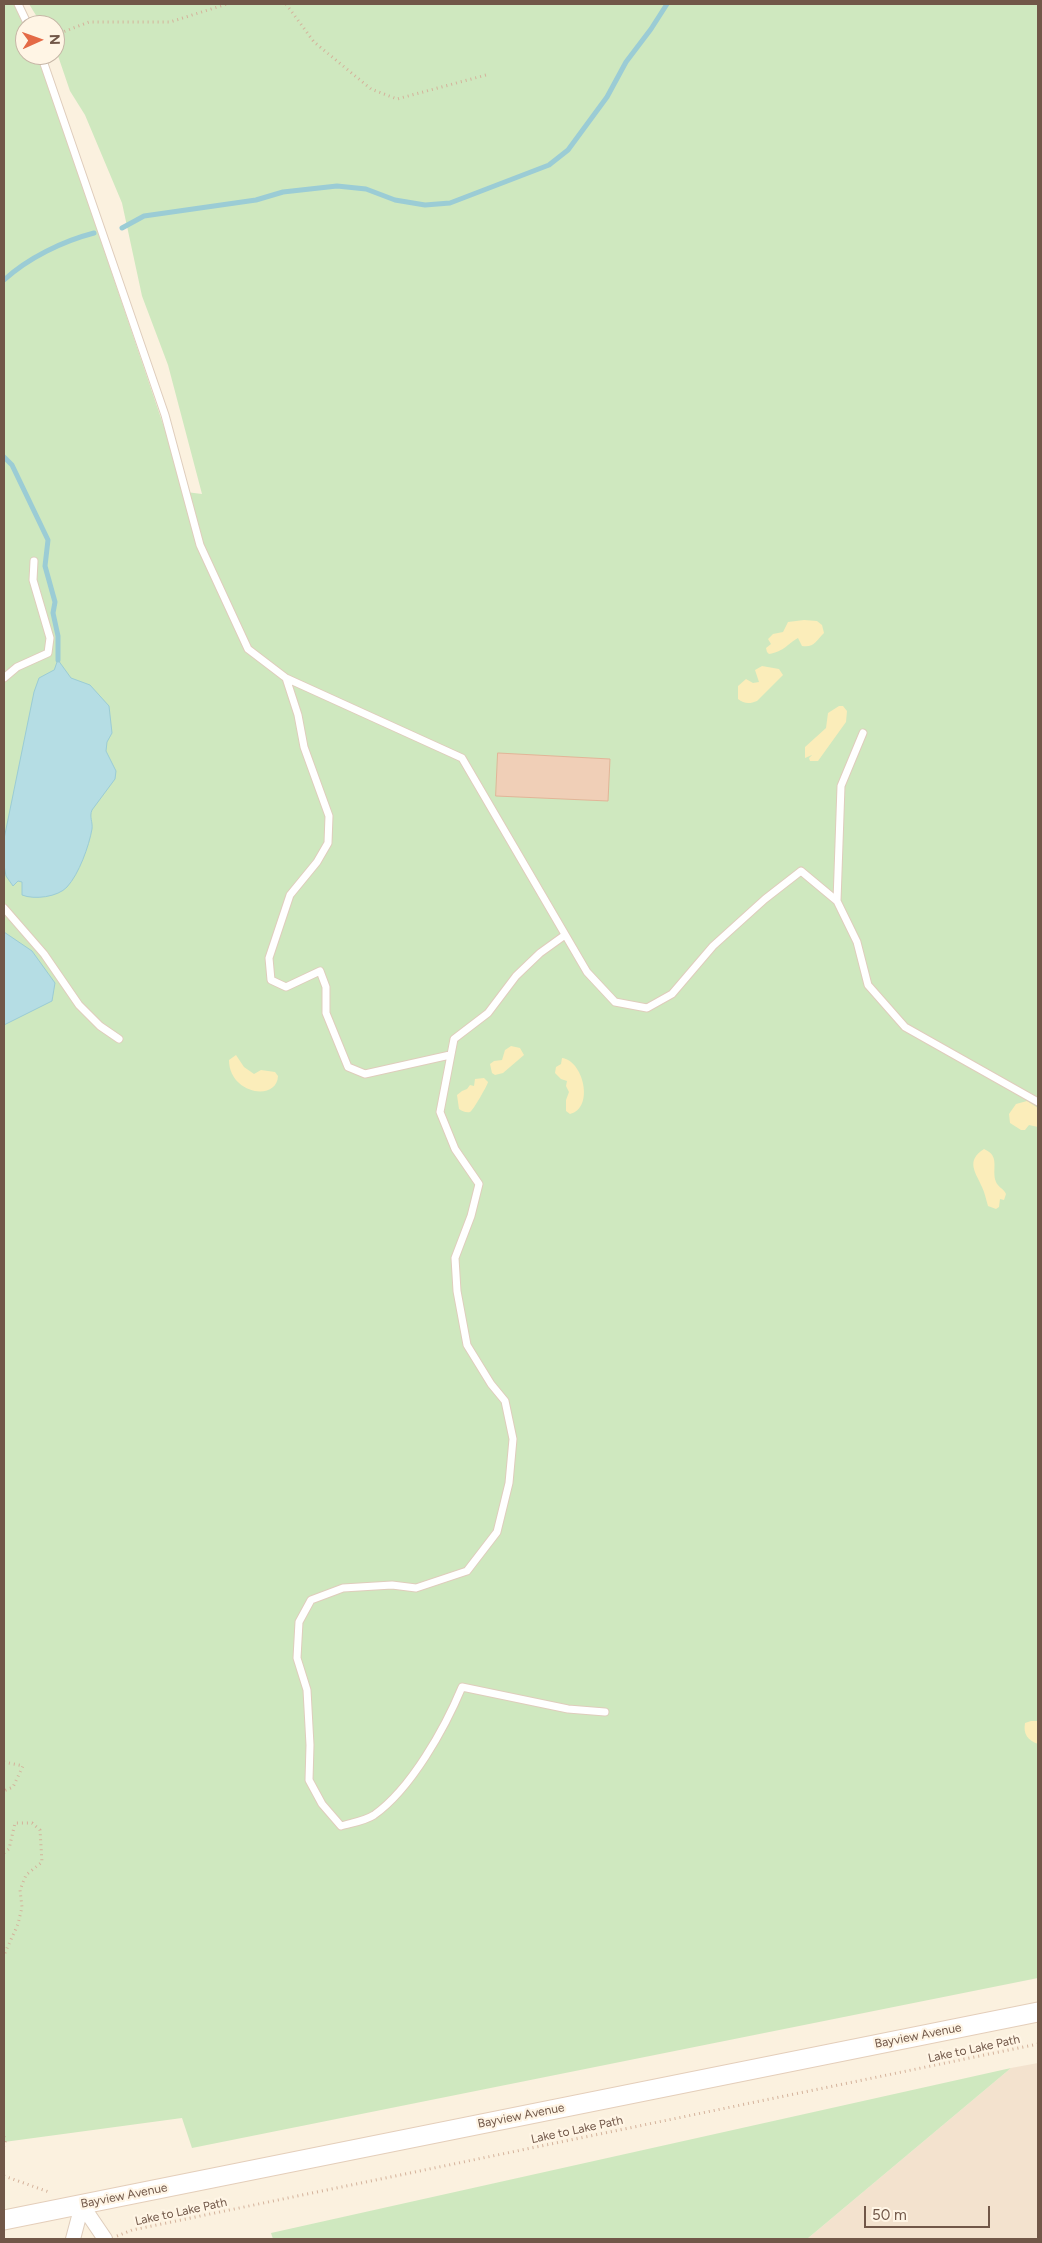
<!DOCTYPE html>
<html>
<head>
<meta charset="utf-8">
<style>
  body { margin:0 }
  #map { position:relative; width:1042px; height:2243px; overflow:hidden; background:#fbf1df; font-family:Figtree,sans-serif }
  canvas { display:block }
  .frame { position:absolute; inset:0; border:5px solid #715748; pointer-events:none }
  .north { position:absolute; left:15px; top:15px; width:50px; height:50px; box-sizing:border-box; background:#fff5e5; border:1px solid #c6b6a6; border-radius:50%; rotate:88deg; font-size:14px; font-weight:700; line-height:20px; text-align:center; color:#715748 }
  .north::after { content:''; display:block; margin:auto; width:18px; height:22px; background:#e46a46; clip-path:polygon(50% 0,100% 100%,50% 72%,0 100%) }
  .scale { position:absolute; left:864px; top:2206px; width:126px; height:22px; box-sizing:border-box; border:2px solid #715748; border-top:0; padding-left:6px; font-size:15px; line-height:18px; white-space:nowrap; color:#715748; -webkit-text-stroke:4px #fff5e5; paint-order:stroke }
</style>
</head>
<body>
<div id="map">
<canvas width="1042" height="2243"></canvas>
<div class="frame"></div>
<div class="north">N</div>
<div class="scale">50 m</div>
</div>
<script>
const ctx = document.querySelector('canvas').getContext('2d');
ctx.lineJoin = 'round';
function fillPath(path, color) { ctx.fillStyle = color; ctx.fill(path, 'evenodd'); }
function strokePath(path, color, width, dash) { ctx.strokeStyle = color; ctx.lineWidth = width; ctx.lineCap = dash ? 'butt' : 'round'; ctx.setLineDash(dash || []); ctx.stroke(path); }
function label(font, color, halo, rows, align = 'center') {
  ctx.font = font + ' Figtree,sans-serif'; ctx.lineWidth = 4.5; ctx.setLineDash([]); ctx.textBaseline = 'middle'; ctx.strokeStyle = halo; ctx.fillStyle = color; for (const [text, x, y, turn = 0] of rows) {
    ctx.save(); ctx.translate(x, y); ctx.rotate((+turn || 0) * Math.PI / 180); ctx.textAlign = isNaN(turn) ? turn : align; if (halo) ctx.strokeText(text, 0, 0); ctx.fillText(text, 0, 0); ctx.restore();
  }
}
const residential = new Path2D(`
  M 1038,2063 L 1038,2239 L 807,2239 L 1011,2068 Z`);
const green = new Path2D(`
  M 4,4 L 21,4 L 25,25 L 25,55 L 38,55 L 186,492 L 202,494 L 168,365 L 142,296 L 122,203 L 85,115 L 70,91 L 55,47 L 55,25 L 42,25 L 29,4 L 1038,4 L 1038,1978 L 192,2148 L 182,2118 L 4,2142 Z
  M 1011,2068 L 807,2239 L 273,2239 L 271,2233 Z`);
const sand = new Path2D(`
  M 804,620 L 817,621 L 822,625 L 824,633 C 816,641 814,648 802,646 L 798,638 C 786,645 785,651 769,654 L 767,652 L 766,648 L 771,644 L 768,639 L 773,634 L 783,632 L 788,622 Z
  M 762,666 L 779,669 L 783,675 L 757,701 C 750,704 744,704 738,699 L 738,686 L 746,679 L 753,683 L 759,682 L 755,670 Z
  M 839,706 L 843,706 L 847,711 L 846,722 L 818,761 L 810,761 L 809,758 L 812,755 L 805,758 L 805,747 L 826,728 L 828,713 Z
  M 511,1046 L 520,1048 L 524,1055 L 503,1073 L 495,1075 L 492,1073 L 490,1064 L 494,1061 L 502,1060 L 505,1050 Z
  M 236,1055 L 244,1067 L 254,1074 L 261,1070 L 275,1072 L 278,1076 C 277,1102 229,1094 229,1060 Z
  M 562,1058 C 583,1060 595,1108 570,1114 L 566,1111 L 566,1100 L 569,1092 L 566,1086 L 567,1081 L 561,1079 L 555,1073 L 556,1067 L 561,1064 Z
  M 484,1078 L 488,1082 C 488,1084 473,1111 470,1112 C 466,1113 462,1111 459,1109 L 457,1095 L 462,1091 L 467,1089 L 470,1085 L 474,1086 L 475,1079 Z
  M 1027,1101 L 1038,1108 L 1038,1127 L 1029,1125 L 1025,1130 L 1021,1130 L 1010,1123 L 1009,1114 L 1016,1104 Z
  M 984,1149 C 1001,1156 991,1169 996,1182 C 998,1187 1004,1189 1006,1194 L 1004,1200 L 1000,1199 L 999,1207 L 996,1209 L 988,1206 C 986,1200 985,1193 982,1187 C 976,1173 965,1161 984,1149 Z
  M 1031,1721 L 1038,1721 L 1038,1744 C 1028,1740 1023,1735 1025,1723 Z`);
const water = new Path2D(`
  M 58,660 L 71,678 L 90,685 L 109,706 L 112,733 L 107,742 L 106,751 L 116,771 L 115,779 L 92,810 C 89,817 93,822 92,829 C 89,846 79,874 67,887 C 58,897 34,900 22,895 L 22,882 L 18,881 L 13,886 L 6,876 L 4,865 L 4,839 L 34,692 L 39,678 L 54,670 Z
  M 4,932 L 32,951 L 55,983 L 52,1001 L 4,1025 Z`);
const stream = new Path2D(`
  M 122,228 L 144,216 L 256,200 L 283,192 L 337,186 L 366,189 L 395,200 L 425,205 L 450,203 L 549,165 L 568,150 L 607,97 L 626,62 L 651,29 L 667,4
  M 4,280 C 28,258 63,241 94,233
  M 4,457 L 12,465 L 48,540 L 45,566 L 55,602 L 53,613 L 58,636 L 58,660`);
const building = new Path2D(`
  M 498,753 L 610,759 L 608,801 L 496,796 Z`);
const path = new Path2D(`
  M 286,4 L 314,42 L 371,89 L 397,99 L 486,75
  M 55,35 L 89,22 L 170,22 L 227,4
  M 4,1762 L 23,1766 L 13,1787 L 4,1791
  M 4,1853 L 9,1849 L 15,1823 L 32,1823 L 40,1830 L 42,1862 L 26,1875 L 20,1890 L 22,1907 L 18,1924 L 4,1955
  M 4,2137 L 6,2139 L 4,2146
  M 4,2176 L 49,2192
  M 117,2236 L 132,2230 L 1038,2044`);
const service = new Path2D(`
  M 18,4 L 28,25
  M 41,55 L 165,415 L 200,545 L 248,649 L 286,678 L 462,758 L 587,972 L 615,1002 L 647,1008 L 672,994 L 713,946 L 765,899 L 801,871 L 837,901 L 857,942 L 868,985 L 905,1027 L 1038,1102
  M 4,678 L 17,667 L 48,653 L 50,638 L 33,580 L 34,561
  M 286,678 L 298,715 L 304,747 L 329,816 L 328,843 L 317,862 L 290,895 L 269,958 L 271,980 L 286,987 L 320,971 L 326,987 L 326,1013 L 348,1067 L 365,1074 L 450,1055
  M 837,901 L 841,786 L 863,733
  M 4,908 L 44,954 L 79,1005 L 100,1026 L 119,1039
  M 565,935 L 540,953 L 516,976 L 488,1013 L 454,1039 L 440,1112 L 455,1149 L 479,1184 L 471,1216 L 455,1258 L 457,1291 L 467,1345 L 491,1384 L 505,1401 L 513,1439 L 509,1483 L 497,1532 L 467,1571 L 416,1588 L 392,1585 L 343,1588 L 311,1600 L 299,1622 L 297,1658 L 307,1690 L 310,1745 L 309,1780 L 322,1804 L 341,1826 C 351,1823 365,1821 374,1815 C 411,1789 445,1728 462,1687 L 568,1709 L 605,1712`);
const minor = new Path2D(`
  M 82,2205 L 105,2239
  M 73,2239 L 82,2205`);
const secondary = new Path2D(`
  M 4,2220 L 1038,2012`);
const streetNames = [
  ["Bayview Avenue",918,2036,-11],
  ["Lake to Lake Path",974,2049,-12],
  ["Bayview Avenue",521,2116,-11],
  ["Lake to Lake Path",577,2130,-12],
  ["Bayview Avenue",124,2196,-11],
  ["Lake to Lake Path",181,2212,-12]
];
fillPath(residential, '#f3e2ce');
fillPath(green, '#cfe8bf');
fillPath(sand, '#fbedba');
fillPath(water, '#b5dde4');
strokePath(water, '#9bccd5', 1);
strokePath(stream, '#9bccd5', 5);
fillPath(building, '#f0cfb7');
strokePath(building, '#e2b598', 1);
strokePath(service, '#dfcdbc', 9);
strokePath(minor, '#dfcdbc', 16);
strokePath(secondary, '#e4ceba', 21);
strokePath(path, '#d4b29b', 3, [1, 4]);
strokePath(service, '#fff', 7);
strokePath(minor, '#fff', 14);
strokePath(secondary, '#fff', 19);
label('12px', '#715748', '#fff5e5', streetNames);
</script>
</body>
</html>
